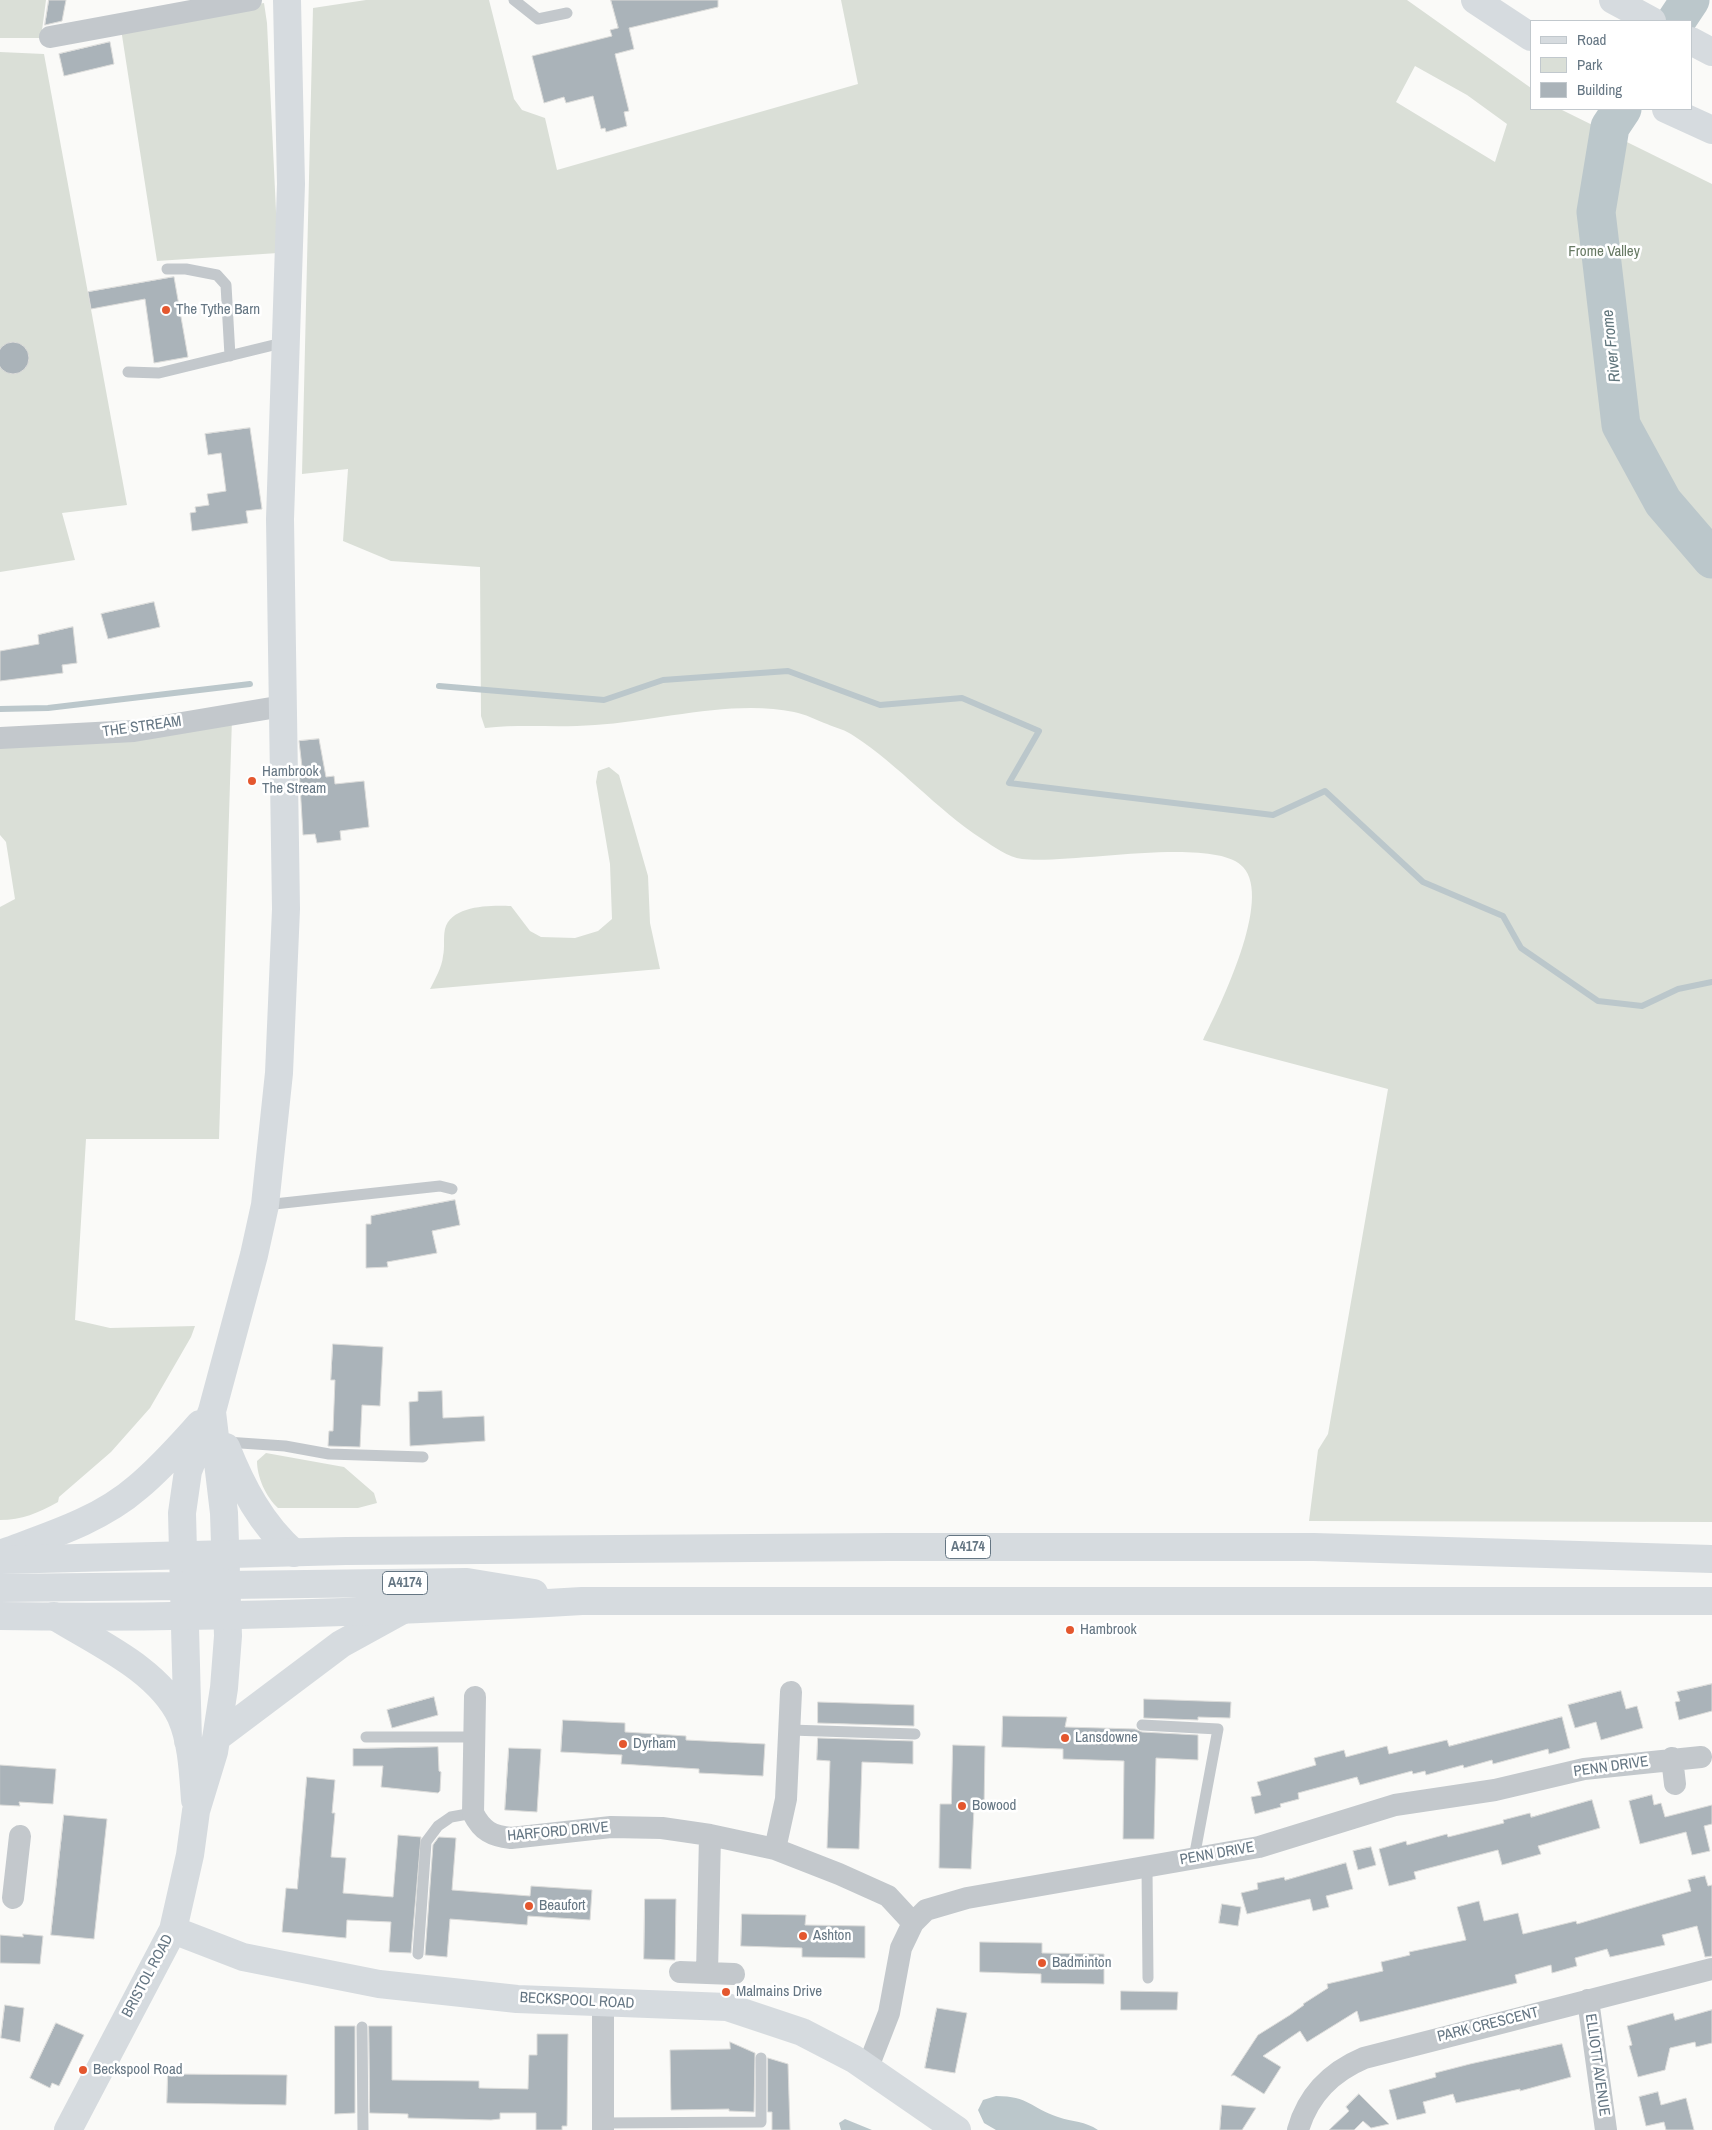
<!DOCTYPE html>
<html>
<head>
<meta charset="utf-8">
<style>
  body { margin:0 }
  #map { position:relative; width:1712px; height:2130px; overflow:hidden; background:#fafaf8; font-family:"Archivo Narrow",sans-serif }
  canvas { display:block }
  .legend { position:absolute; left:1530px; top:20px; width:162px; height:90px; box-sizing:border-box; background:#fff; border:1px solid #c1c8cd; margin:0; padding:6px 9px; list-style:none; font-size:15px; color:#657683 }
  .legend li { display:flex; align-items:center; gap:10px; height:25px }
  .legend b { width:25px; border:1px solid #c1c8cd }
</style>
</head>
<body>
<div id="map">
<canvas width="1712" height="2130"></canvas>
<ul class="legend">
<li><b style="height:6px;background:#d6dbdf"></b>Road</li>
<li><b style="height:14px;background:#dadfd7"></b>Park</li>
<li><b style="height:14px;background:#aab3b9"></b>Building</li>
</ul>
</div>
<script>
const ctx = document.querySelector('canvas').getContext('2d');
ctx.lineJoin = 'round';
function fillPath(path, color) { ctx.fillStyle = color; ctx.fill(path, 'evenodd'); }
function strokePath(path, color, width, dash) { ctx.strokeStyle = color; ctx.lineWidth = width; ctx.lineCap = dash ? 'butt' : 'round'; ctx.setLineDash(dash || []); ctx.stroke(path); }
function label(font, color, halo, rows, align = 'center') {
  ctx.font = font + ' "Archivo Narrow",sans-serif'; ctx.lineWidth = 5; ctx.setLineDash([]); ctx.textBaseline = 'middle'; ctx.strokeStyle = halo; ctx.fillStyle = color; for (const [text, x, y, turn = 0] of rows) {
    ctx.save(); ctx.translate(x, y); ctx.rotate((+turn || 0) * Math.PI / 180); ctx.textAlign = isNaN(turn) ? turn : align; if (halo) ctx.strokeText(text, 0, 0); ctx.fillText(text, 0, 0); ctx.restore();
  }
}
const green = new Path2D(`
  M 0,0 L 46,0 L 41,38 L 0,38 Z
  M 366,0 L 489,0 L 514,99 L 522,110 L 545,118 L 557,170 L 858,84 L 841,0 L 1407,0 L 1531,88 L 1531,109 L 1560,109 L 1712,184 L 1712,1522 L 1309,1521 L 1318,1450 L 1328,1434 L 1388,1089 L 1203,1040 C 1220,1006 1273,899 1243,867 C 1214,835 1069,865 1022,859 C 1008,857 994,847 982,839 C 936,809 900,766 854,736 C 846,730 836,728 827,724 C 816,720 805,714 794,712 C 733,699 658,721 595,725 C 559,728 522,724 485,728 L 481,716 L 480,567 L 391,561 L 343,541 L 348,469 L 302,474 L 313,8 ZM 1415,66 L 1467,95 L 1507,124 L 1495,162 L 1396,102 Z
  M 264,3 L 267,23 L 278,253 L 157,261 L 121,29 Z
  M 0,52 L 44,54 L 127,505 L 62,513 L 75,560 L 0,572 Z
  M 232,718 L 219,1139 L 86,1139 L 75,1320 L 110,1328 L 195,1326 L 191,1337 L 150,1408 L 111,1452 L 59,1497 L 58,1502 C 38,1513 22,1520 0,1520 L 0,907 L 15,899 L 6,842 L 0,835 L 0,746 Z
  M 609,767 L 619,775 L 648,876 L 650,923 L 660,969 L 430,989 C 435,979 442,967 443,956 C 445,947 443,938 445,929 C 451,905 491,905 511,906 L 530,931 L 541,937 L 575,938 L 598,931 L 612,919 L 610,864 L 596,782 L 598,771 Z
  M 266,1453 L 344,1467 L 374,1493 L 377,1503 L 358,1508 L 278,1508 C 266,1497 257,1477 257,1461 Z`);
const water = new Path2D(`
  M 996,2096 C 1029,2096 1031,2108 1058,2117 C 1073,2122 1085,2121 1098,2130 L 996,2130 L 984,2123 L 978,2110 L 983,2100 Z
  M 845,2119 L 872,2130 L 841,2130 L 839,2123 Z`);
const stream = new Path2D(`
  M 439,686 L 604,700 L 663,680 L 788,671 L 880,705 L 962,698 L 1039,731 L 1009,783 L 1273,815 L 1325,791 L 1423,882 L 1503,916 L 1521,948 L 1598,1001 L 1642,1006 L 1678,989 L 1712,982
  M 0,709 L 48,708 L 250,684`);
const river = new Path2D(`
  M 1676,21 L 1690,0
  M 1622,109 L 1610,127 L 1596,212 L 1621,425 L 1663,502 L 1712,559`);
const building = new Path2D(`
  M 49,0 L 66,0 L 62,21 L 45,25 Z
  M 611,0 L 718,0 L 718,7 L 629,28 L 634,49 L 615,54 L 629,111 L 624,112 L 627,126 L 606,132 L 605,128 L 601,129 L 593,96 L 566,103 L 564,97 L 544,103 L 532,56 L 612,36 L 610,30 L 618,28 Z
  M 110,42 L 114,64 L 64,76 L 59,54 Z
  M 174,277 L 188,357 L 154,363 L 145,299 L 91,309 L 88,292 Z
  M-3 358a16 16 0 1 1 32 0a16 16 0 1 1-32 0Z
  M 250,428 L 262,509 L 246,511 L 248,523 L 192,531 L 190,513 L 196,512 L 195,507 L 209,505 L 207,494 L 226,491 L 221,453 L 208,455 L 205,434 Z
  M 154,602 L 160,627 L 108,639 L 101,614 Z
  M 73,627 L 77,663 L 62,665 L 63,673 L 0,681 L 0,651 L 39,644 L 38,635 Z
  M 319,739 L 326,777 L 334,776 L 335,784 L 364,781 L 369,827 L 340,831 L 341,840 L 317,843 L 315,834 L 303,835 L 299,768 L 302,767 L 299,741 Z
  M 455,1200 L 460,1225 L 432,1231 L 437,1253 L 387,1262 L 388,1267 L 366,1268 L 366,1224 L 371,1224 L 371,1216 Z
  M 333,1344 L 383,1347 L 380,1406 L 362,1405 L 360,1447 L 328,1446 L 329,1431 L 333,1431 L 335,1380 L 331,1380 Z
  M 442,1391 L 443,1418 L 484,1416 L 485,1441 L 410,1446 L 409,1402 L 418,1401 L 418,1392 Z
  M 1712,1684 L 1712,1711 L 1679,1720 L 1675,1702 L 1680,1701 L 1677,1692 Z
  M 1621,1691 L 1626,1709 L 1637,1706 L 1643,1728 L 1601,1740 L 1596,1722 L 1575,1728 L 1568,1705 Z
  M 434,1697 L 438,1715 L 392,1728 L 387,1710 Z
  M 1144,1699 L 1231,1702 L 1230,1718 L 1198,1717 L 1198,1720 L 1144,1718 Z
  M 818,1702 L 914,1705 L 914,1726 L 818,1723 Z
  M 1003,1716 L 1067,1717 L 1065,1727 L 1135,1729 L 1142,1732 L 1198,1735 L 1198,1760 L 1156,1758 L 1154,1839 L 1123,1839 L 1124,1761 L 1063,1759 L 1063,1749 L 1002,1747 Z
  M 1562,1717 L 1570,1748 L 1549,1754 L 1548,1749 L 1493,1764 L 1492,1760 L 1464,1768 L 1463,1765 L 1426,1775 L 1425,1771 L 1413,1774 L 1412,1771 L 1360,1785 L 1357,1777 L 1298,1793 L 1299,1799 L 1280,1804 L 1281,1807 L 1255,1814 L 1251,1797 L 1261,1795 L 1257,1782 L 1316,1765 L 1314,1758 L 1344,1750 L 1346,1757 L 1387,1746 L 1389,1754 L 1447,1740 L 1449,1746 Z
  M 563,1720 L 625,1723 L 625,1732 L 686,1736 L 686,1740 L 765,1744 L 763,1776 L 699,1773 L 699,1769 L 621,1764 L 622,1755 L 561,1752 Z
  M 818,1738 L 913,1741 L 913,1764 L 862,1762 L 859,1849 L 827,1848 L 830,1761 L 817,1760 Z
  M 953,1745 L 985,1746 L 984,1809 L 974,1808 L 971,1869 L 939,1868 L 940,1804 L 951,1804 Z
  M 438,1747 L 439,1771 L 441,1772 L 440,1791 L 438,1793 L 381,1787 L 383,1766 L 353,1766 L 353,1749 Z
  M 509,1748 L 541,1749 L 537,1812 L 505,1810 Z
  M 0,1765 L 56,1769 L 53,1804 L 19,1802 L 20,1806 L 0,1805 Z
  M 307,1777 L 335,1780 L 332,1813 L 335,1813 L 331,1857 L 346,1858 L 343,1893 L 393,1897 L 398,1835 L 421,1837 L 411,1953 L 389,1952 L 391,1922 L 347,1920 L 346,1938 L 282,1932 L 286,1888 L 297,1889 Z
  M 1652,1795 L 1654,1805 L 1661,1803 L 1665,1817 L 1712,1805 L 1712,1824 L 1704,1826 L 1710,1851 L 1692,1855 L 1686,1832 L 1640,1844 L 1629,1801 Z
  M 1592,1800 L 1600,1828 L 1538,1846 L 1541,1854 L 1502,1865 L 1498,1850 L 1414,1872 L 1416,1879 L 1389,1886 L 1379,1849 L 1406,1841 L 1407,1845 L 1447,1834 L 1448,1837 L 1504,1823 L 1503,1820 L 1530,1813 L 1531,1817 Z
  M 64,1815 L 107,1819 L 94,1939 L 51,1935 Z
  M 439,1837 L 456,1838 L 452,1890 L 530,1896 L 531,1886 L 592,1890 L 590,1920 L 528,1916 L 527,1925 L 450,1919 L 447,1957 L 425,1955 L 433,1845 Z
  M 1371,1847 L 1376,1865 L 1358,1870 L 1353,1851 Z
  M 1346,1863 L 1353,1889 L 1326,1896 L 1329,1907 L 1313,1911 L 1310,1899 L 1247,1914 L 1241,1893 L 1258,1889 L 1257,1883 L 1284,1877 L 1285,1880 Z
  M 1705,1876 L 1708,1886 L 1712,1885 L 1712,1956 L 1705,1957 L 1697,1926 L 1662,1935 L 1665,1945 L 1610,1957 L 1607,1949 L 1575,1958 L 1577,1966 L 1552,1973 L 1551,1965 L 1515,1975 L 1517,1983 L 1384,2016 L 1360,2022 L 1357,2011 L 1307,2042 L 1300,2031 L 1263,2056 L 1281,2067 L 1264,2094 L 1234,2075 L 1231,2076 L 1258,2035 L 1290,2015 L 1304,2005 L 1303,2004 L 1328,1988 L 1327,1984 L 1383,1971 L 1381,1962 L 1410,1955 L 1409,1952 L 1466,1940 L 1457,1907 L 1479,1901 L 1484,1921 L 1518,1913 L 1523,1934 L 1576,1921 L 1577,1924 L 1691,1891 L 1688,1880 Z
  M 645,1899 L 676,1899 L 675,1960 L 644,1959 Z
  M 1222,1904 L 1241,1907 L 1238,1926 L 1219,1923 Z
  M 742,1914 L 806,1915 L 805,1925 L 865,1926 L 865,1958 L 802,1957 L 802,1948 L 741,1946 Z
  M 23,1934 L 43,1936 L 40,1964 L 0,1963 L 0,1935 L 23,1937 Z
  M 980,1942 L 1042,1943 L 1042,1953 L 1104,1954 L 1104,1984 L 1041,1983 L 1041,1974 L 980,1972 Z
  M 1121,1991 L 1178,1992 L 1177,2010 L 1121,2010 Z
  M 5,2005 L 24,2008 L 20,2042 L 1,2038 Z
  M 937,2008 L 967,2013 L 955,2073 L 925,2068 Z
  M 1712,2010 L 1712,2043 L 1696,2047 L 1695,2042 L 1670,2048 L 1665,2070 L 1638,2077 L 1629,2046 L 1632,2045 L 1627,2026 L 1673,2013 L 1675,2020 Z
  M 56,2023 L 84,2035 L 59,2086 L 52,2083 L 50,2088 L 30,2078 Z
  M 335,2026 L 355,2026 L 355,2113 L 335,2114 Z
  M 369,2026 L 392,2026 L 392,2080 L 479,2081 L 479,2088 L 528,2089 L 529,2055 L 537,2055 L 537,2034 L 568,2034 L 567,2126 L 562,2126 L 562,2130 L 536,2130 L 536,2113 L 500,2113 L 500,2119 L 491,2120 L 408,2118 L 408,2114 L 370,2113 Z
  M 730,2042 L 755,2053 L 754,2112 L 729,2111 L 729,2109 L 671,2110 L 670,2050 L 730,2049 Z
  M 1562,2044 L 1571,2077 L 1520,2091 L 1520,2089 L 1456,2103 L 1453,2094 L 1423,2102 L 1426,2113 L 1397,2120 L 1389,2090 L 1436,2077 L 1435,2073 L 1470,2064 Z
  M 768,2058 L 788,2064 L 790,2130 L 772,2130 L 772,2112 L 768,2112 Z
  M 168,2074 L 287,2075 L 286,2105 L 167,2103 Z
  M 1658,2092 L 1661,2105 L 1686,2098 L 1694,2130 L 1666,2130 L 1664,2122 L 1646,2126 L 1639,2097 Z
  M 1359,2094 L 1389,2124 L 1371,2128 L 1363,2121 L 1354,2130 L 1329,2130 L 1349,2111 L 1346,2107 Z
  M 1222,2105 L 1256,2108 L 1242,2130 L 1220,2130 Z`);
const lane = new Path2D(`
  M 514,0 L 538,19 L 567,13
  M 167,269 L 186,269 L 217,275 L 226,285 L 230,356
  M 128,372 L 159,373 L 286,342
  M 265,1205 L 440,1186 L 452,1189
  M 226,1442 L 285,1446 L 329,1454 L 423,1457
  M 1142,1725 L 1218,1729 L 1194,1858
  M 790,1730 L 915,1734
  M 366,1737 L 474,1737
  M 1147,1868 L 1148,1978
  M 418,1954 L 426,1842 L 438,1826 L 451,1817 L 473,1813
  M 362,2027 L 363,2130
  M 603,2123 L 761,2122 L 761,2058`);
const street = new Path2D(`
  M 50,37 L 251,0
  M 0,738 L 134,731 L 283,706
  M 475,1697 L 473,1813 C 482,1831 492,1836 511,1838 L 611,1827 L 662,1828 L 710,1835 L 775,1849 L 839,1874 L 888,1896 L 913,1923
  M 1672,1758 L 1675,1784
  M 775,1849 L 786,1799 L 791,1692
  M 13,1898 L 20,1836
  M 680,1972 L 734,1974
  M 707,1973 L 710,1835
  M 1588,2000 L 1606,2130
  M 603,2002 L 603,2130
  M 868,2067 L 889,2013 L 901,1948 L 913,1923 L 926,1910 L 967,1898 L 1259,1847 L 1395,1805 L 1495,1790 L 1584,1769 L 1701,1757
  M 1298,2130 C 1308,2095 1331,2072 1364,2058 L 1712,1969`);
const secondary = new Path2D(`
  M 226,1447 C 242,1487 261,1524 294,1553
  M 0,1554 C 48,1536 99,1521 138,1487 C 161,1468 181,1445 200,1424
  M 54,1616 C 97,1643 158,1669 181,1717 C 192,1742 193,1773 195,1800
  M 216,1738 L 341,1644 L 401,1611
  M 188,1741 L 182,1513 L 188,1471 L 212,1411 L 254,1255 L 265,1205 L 279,1073 L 286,909 L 280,519 L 291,184 L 287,0
  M 173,1930 L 243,1957 L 379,1984 L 517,1999 L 727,2007 L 802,2032 L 854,2059 L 957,2130
  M 68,2130 L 173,1930 L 190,1855 L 196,1811 L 214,1752 L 224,1688 L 228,1636 L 224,1513 L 212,1412`);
const highway = new Path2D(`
  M 1475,0 L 1531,37
  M 1613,0 L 1652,21
  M 1691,41 L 1712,52
  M 1666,109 L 1712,130
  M 183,1555 L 226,1585 L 467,1582 L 534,1593
  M 0,1560 L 346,1551 L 889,1547 L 1314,1547 L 1712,1559
  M 0,1588 L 184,1586 L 227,1616
  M 0,1616 C 194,1619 388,1612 582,1601 L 1712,1601`);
const markers = [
  [166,310,5,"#e4572e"],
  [252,781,5,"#e4572e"],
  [1070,1630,5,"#e4572e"],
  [1065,1738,5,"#e4572e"],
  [623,1744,5,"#e4572e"],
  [962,1806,5,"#e4572e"],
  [529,1906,5,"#e4572e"],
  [803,1936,5,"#e4572e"],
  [1042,1963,5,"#e4572e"],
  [726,1992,5,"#e4572e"],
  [83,2070,5,"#e4572e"]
];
const shields = [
  [968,1547,45],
  [405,1583,45]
];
const shieldNames = [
  ["A4174",968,1547],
  ["A4174",405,1583]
];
const parkNames = [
  ["Frome Valley",1604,252]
];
const poiNames = [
  ["The Tythe Barn",176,310],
  ["Hambrook",262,772],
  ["The Stream",262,789],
  ["Hambrook",1080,1630],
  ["Lansdowne",1075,1738],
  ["Dyrham",633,1744],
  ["Bowood",972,1806],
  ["Beaufort",539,1906],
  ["Ashton",813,1936],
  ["Badminton",1052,1963],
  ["Malmains Drive",736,1992],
  ["Beckspool Road",93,2070]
];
const streetNames = [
  ["THE STREAM",142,727,-8],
  ["PENN DRIVE",1611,1767,-8],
  ["HARFORD DRIVE",558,1832,-5],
  ["PENN DRIVE",1217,1854,-10],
  ["BRISTOL ROAD",148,1976,-62],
  ["BECKSPOOL ROAD",577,2001,3],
  ["PARK CRESCENT",1488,2025,-14],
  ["ELLIOTT AVENUE",1597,2065,82]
];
const waterNames = [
  ["River Frome",1612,346,-96]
];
fillPath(green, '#dadfd7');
fillPath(water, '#bbc7cb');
strokePath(stream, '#bbc7cb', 6);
strokePath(river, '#bbc7cb', 39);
fillPath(building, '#aab3b9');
strokePath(building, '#dcdcda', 1);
strokePath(lane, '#c3c8cc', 11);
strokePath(street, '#c3c8cc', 22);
strokePath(secondary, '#d6dbdf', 28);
strokePath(highway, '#d6dbdf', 28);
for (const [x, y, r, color] of markers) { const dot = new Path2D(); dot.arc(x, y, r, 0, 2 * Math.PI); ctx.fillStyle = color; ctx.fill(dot); strokePath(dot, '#fff', 2); }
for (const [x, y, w] of shields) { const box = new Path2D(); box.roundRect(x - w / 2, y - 11.5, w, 23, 4); ctx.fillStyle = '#fff'; ctx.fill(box); strokePath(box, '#657683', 1); }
label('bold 14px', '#657683', null, shieldNames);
label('15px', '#687a64', '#fff', parkNames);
label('15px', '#657683', '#fff', poiNames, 'left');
label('15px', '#657683', '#fff', streetNames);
label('italic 16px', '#60757c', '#fff', waterNames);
</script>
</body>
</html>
